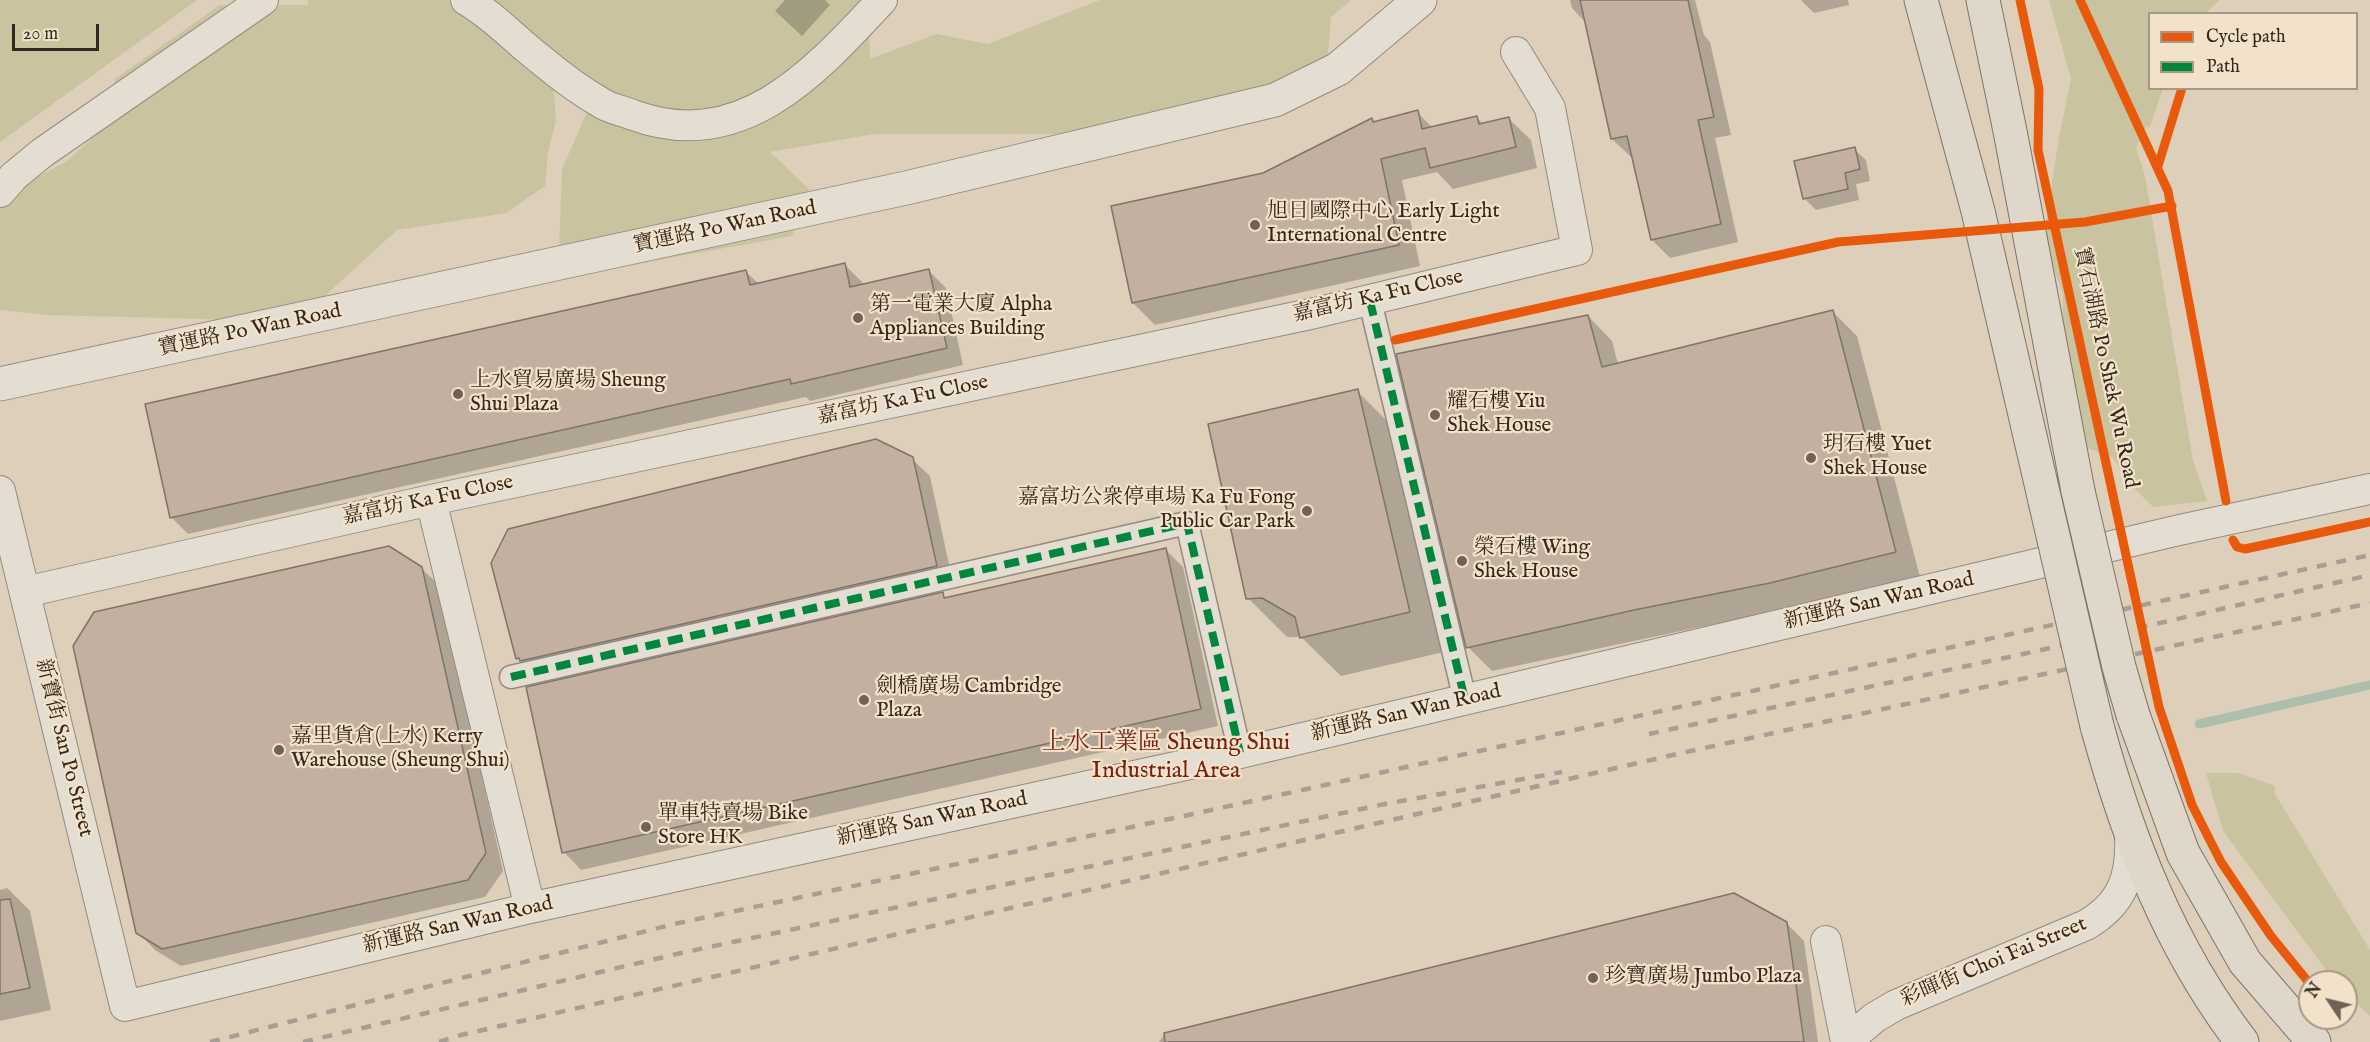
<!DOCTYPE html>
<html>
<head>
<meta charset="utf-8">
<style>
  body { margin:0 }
  #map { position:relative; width:2370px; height:1042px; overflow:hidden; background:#ddcfba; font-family:"IM FELL English",serif }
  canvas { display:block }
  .legend { position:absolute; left:2148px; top:12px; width:210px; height:78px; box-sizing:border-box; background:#f2e2c9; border:2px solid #a69886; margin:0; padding:8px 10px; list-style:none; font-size:18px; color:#342922 }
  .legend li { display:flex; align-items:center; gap:12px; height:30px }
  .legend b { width:30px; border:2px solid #a69886 }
  .north { position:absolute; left:2298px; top:970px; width:60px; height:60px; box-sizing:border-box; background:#f2e2c9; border:2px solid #a69886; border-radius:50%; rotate:305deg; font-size:16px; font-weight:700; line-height:24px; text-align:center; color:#342922 }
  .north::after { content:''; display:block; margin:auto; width:21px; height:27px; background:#6f6357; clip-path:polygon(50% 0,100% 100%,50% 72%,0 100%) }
  .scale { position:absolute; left:12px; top:24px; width:87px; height:27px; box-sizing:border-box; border:3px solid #342922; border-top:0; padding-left:8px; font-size:18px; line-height:21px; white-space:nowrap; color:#342922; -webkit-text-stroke:4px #f2e2c9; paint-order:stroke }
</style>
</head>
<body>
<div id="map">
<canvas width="2370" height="1042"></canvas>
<ul class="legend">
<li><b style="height:8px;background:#e8590c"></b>Cycle path</li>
<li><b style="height:8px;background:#00873e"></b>Path</li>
</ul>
<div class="north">N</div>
<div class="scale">20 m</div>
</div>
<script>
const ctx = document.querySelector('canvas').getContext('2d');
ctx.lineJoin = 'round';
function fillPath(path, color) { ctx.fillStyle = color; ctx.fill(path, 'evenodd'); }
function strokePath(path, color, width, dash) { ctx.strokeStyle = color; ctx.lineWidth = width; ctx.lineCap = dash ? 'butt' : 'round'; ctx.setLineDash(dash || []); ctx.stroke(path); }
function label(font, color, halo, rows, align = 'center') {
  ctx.font = font + ' "IM FELL English","Noto Serif SC",serif'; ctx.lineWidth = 4.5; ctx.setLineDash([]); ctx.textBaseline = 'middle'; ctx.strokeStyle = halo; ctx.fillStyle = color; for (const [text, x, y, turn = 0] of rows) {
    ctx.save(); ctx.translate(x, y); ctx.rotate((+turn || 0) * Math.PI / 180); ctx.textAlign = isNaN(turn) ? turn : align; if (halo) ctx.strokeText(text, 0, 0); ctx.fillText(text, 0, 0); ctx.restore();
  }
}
const green = new Path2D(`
  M 0,0 L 197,0 L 0,142 Z
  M 308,0 L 868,0 L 870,59 L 936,34 L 988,44 L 1100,0 L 1351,0 L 1331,17 L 1328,55 L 1359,73 L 1237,126 L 1076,165 L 1082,134 L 874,134 L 770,152 L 809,189 L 792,236 L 558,278 L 562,169 L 593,98 L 552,60 L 556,120 L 548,153 L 545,186 L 506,213 L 397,230 L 315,305 L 243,320 L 48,315 L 0,310 L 0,172 L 31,180 L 66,162 L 108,124 L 115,79 L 220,5 L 308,5 Z
  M 2049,0 L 2220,0 L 2205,13 L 2150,14 L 2150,88 L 2163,89 L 2149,129 L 2147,125 L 2136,148 L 2145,176 L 2193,461 L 2207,501 L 2153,507 L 2132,486 L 2112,457 L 2079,445 L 2079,397 L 2062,348 L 2063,293 L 2043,243 L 2059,137 L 2071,79 Z
  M 2206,773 L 2239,773 L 2275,786 L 2275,794 L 2370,950 L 2370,1016 L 2346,993 L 2346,982 L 2335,982 L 2223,831 Z`);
const shadow = new Path2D(`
  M 785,0 L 825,0 L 830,5 L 802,36 L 775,11 Z
  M 1570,0 L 1695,0 L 1704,35 L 1710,42 L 1731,135 L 1715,138 L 1738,242 L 1670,258 L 1652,240 L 1633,156 L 1631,157 L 1612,139 L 1586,23 L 1572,8 Z
  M 1801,0 L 1848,0 L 1849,5 L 1814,13 Z
  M 1417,112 L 1433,128 L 1476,117 L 1484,125 L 1509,119 L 1531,140 L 1537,168 L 1453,189 L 1437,172 L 1402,180 L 1420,266 L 1155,325 L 1133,303 L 1263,174 L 1372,120 L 1375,123 Z
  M 1854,149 L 1866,160 L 1870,181 L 1856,184 L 1859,200 L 1816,210 L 1805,199 L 1796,162 Z
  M 844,264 L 862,282 L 863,286 L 928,270 L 946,288 L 963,365 L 810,401 L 806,397 L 188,534 L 171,517 L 746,272 L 759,284 Z
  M 1833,312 L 1857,336 L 1920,577 L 1795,607 L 1492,671 L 1468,647 L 1588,316 L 1612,341 L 1618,364 Z
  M 1357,391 L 1396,430 L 1448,651 L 1341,676 L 1301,637 L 1287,637 L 1248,598 Z
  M 912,459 L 930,476 L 953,583 L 535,675 L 518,658 Z
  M 1166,550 L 1183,567 L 1218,726 L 581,870 L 564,852 L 942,594 L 947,599 Z
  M 421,568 L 439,585 L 503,871 L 485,897 L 181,966 L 155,950 L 138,932 Z
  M 7,888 L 30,911 L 51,1010 L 0,1021 L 0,890 Z
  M 1786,923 L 1804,941 L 1818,1042 L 1159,1042 L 1164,1035 Z`);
const stream = new Path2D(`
  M 2199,724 L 2370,685`);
const building = new Path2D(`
  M 1580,0 L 1688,0 L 1714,117 L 1698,120 L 1721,224 L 1651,240 L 1627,136 L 1611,139 Z
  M 1418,110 L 1422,129 L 1477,116 L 1479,124 L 1509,117 L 1516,147 L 1430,168 L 1425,148 L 1381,159 L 1399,245 L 1132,303 L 1111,206 L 1263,173 L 1372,118 L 1373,122 Z
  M 1855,147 L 1860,169 L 1845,173 L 1848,189 L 1803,199 L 1794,161 Z
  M 845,263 L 850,287 L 929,269 L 947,348 L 791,384 L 790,379 L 170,518 L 145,404 L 746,270 L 750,285 Z
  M 1833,310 L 1896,552 L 1770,583 L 1634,610 L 1466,648 L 1396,354 L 1588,315 L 1602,367 Z
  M 1358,389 L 1410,612 L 1300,638 L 1295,617 L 1262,598 L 1246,599 L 1208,424 Z
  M 876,439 L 913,457 L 937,566 L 520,661 L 519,658 L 516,659 L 491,563 L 508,529 Z
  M 389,546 L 422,567 L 486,853 L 468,880 L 162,949 L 136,933 L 73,646 L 94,612 Z
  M 1166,548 L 1201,709 L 562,853 L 526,687 L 943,592 L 944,598 Z
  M 1734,893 L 1787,922 L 1804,1042 L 1165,1042 L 1164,1033 Z
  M 10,899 L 30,988 L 0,994 L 0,900 Z`);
const pedestrian = new Path2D(`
  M 1370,301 L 1465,700
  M 511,677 L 1187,523 L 1240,753`);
const minor = new Path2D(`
  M 466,0 C 494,16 514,39 540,59 C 559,75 582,92 603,104 C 612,109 623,111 633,115 C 741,155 815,72 882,0
  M 0,192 L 14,176 L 42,153 L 263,0
  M 0,491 L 125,1006 L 530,908 L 1240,753 L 2175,531 L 2370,489
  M 431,500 L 530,908
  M 25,592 L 431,500 L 1315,313 L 1577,250 L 1550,108 L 1516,52
  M 1826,941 L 1846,1042
  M 1846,1042 L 1874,1018 L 1896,1005 L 2086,925 C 2122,904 2132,877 2130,836`);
const tertiary = new Path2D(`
  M 0,384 L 906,188 L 1275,100 L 1338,69 L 1420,0`);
const primary = new Path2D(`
  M 1921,0 L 1978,211 L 2045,501
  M 1983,0 L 2010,131 L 2078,491
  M 2133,715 L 2183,853 L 2245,962 L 2314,1042
  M 2097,726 C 2128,839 2170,948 2242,1042`);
const rail = new Path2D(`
  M 1649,734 L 2037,651 L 2370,575
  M 210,1042 L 674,924 L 1193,814 L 2370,555
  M 303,1042 L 681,953 L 1385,804 L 1562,772
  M 439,1042 L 461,1035 L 1677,754 L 2370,603`);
const primaryBridge = new Path2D(`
  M 2078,491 L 2119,667 L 2133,715
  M 2045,501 L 2097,726`);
const quiet = new Path2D(`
  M 1370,301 L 1465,700
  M 511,677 L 1187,523 L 1240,753`);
const cycleway = new Path2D(`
  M 2020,0 L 2039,89 L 2038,150 L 2159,707 L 2192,805 L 2221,862 L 2271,936 L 2310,984
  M 2080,0 L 2168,191 L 2226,501
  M 2158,166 L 2182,88
  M 1395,340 L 1838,242 L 2085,222 L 2172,206
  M 2233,540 L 2237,547 L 2245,549 L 2370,522`);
const markers = [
  [1255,225,6,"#6f6357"],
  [858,318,6,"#6f6357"],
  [458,394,6,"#6f6357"],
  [1435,415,6,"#6f6357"],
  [1811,458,6,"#6f6357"],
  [1307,511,6,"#6f6357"],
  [1462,561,6,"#6f6357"],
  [864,700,6,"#6f6357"],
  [279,750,6,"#6f6357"],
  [646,827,6,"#6f6357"],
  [1593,978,6,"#6f6357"]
];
const poiNames = [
  ["旭日國際中心 Early Light",1267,213],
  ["International Centre",1267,237],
  ["第一電業大廈 Alpha",870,306],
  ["Appliances Building",870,330],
  ["上水貿易廣場 Sheung",470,382],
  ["Shui Plaza",470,406],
  ["耀石樓 Yiu",1447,403],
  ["Shek House",1447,427],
  ["玥石樓 Yuet",1823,446],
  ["Shek House",1823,470],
  ["嘉富坊公衆停車場 Ka Fu Fong",1295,499,"right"],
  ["Public Car Park",1295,523,"right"],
  ["榮石樓 Wing",1474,549],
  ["Shek House",1474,573],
  ["劍橋廣場 Cambridge",876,688],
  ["Plaza",876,712],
  ["嘉里貨倉(上水) Kerry",291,738],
  ["Warehouse (Sheung Shui)",291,762],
  ["單車特賣場 Bike",658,815],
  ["Store HK",658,839],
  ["珍寶廣場 Jumbo Plaza",1605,978]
];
const streetNames = [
  ["寶運路 Po Wan Road",725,228,-12],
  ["嘉富坊 Ka Fu Close",1378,297,-13],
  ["寶運路 Po Wan Road",250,331,-12],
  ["寶石湖路 Po Shek Wu Road",2105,368,78],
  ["嘉富坊 Ka Fu Close",903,401,-12],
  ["嘉富坊 Ka Fu Close",428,501,-12],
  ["新運路 San Wan Road",1879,602,-13],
  ["新運路 San Wan Road",1406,714,-13],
  ["新寶街 San Po Street",63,748,76],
  ["新運路 San Wan Road",932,820,-12],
  ["新運路 San Wan Road",458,926,-13],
  ["彩暉街 Choi Fai Street",1994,963,-23]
];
const quarterNames = [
  ["上水工業區 Sheung Shui",1166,744],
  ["Industrial Area",1166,772]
];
fillPath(green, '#c9c49f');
fillPath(shadow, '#0003');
strokePath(stream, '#adbfac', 9);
fillPath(building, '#c4b0a1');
strokePath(building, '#7d746a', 1.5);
strokePath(pedestrian, '#948b7f', 25);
strokePath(minor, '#948b7f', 32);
strokePath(tertiary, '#948b7f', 35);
strokePath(primary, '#7d746a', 35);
strokePath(pedestrian, '#e4ddd2', 22);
strokePath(minor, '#e4ddd2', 30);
strokePath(tertiary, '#e4ddd2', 33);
strokePath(primary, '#dfd7ca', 33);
strokePath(rail, '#a69f96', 4.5, [10, 10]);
strokePath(primaryBridge, '#7d746a', 35, []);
strokePath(primaryBridge, '#dfd7ca', 33);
strokePath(quiet, '#00873e', 8, [15, 8]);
strokePath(cycleway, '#e8590c', 9);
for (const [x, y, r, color] of markers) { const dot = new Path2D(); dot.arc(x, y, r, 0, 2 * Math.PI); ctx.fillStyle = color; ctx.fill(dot); strokePath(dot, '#f2e2c9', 2); }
label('21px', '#342922', '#f2e2c9', poiNames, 'left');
label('21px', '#342922', '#f2e2c9', streetNames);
label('24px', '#7a1f14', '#f2e2c9', quarterNames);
</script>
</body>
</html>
